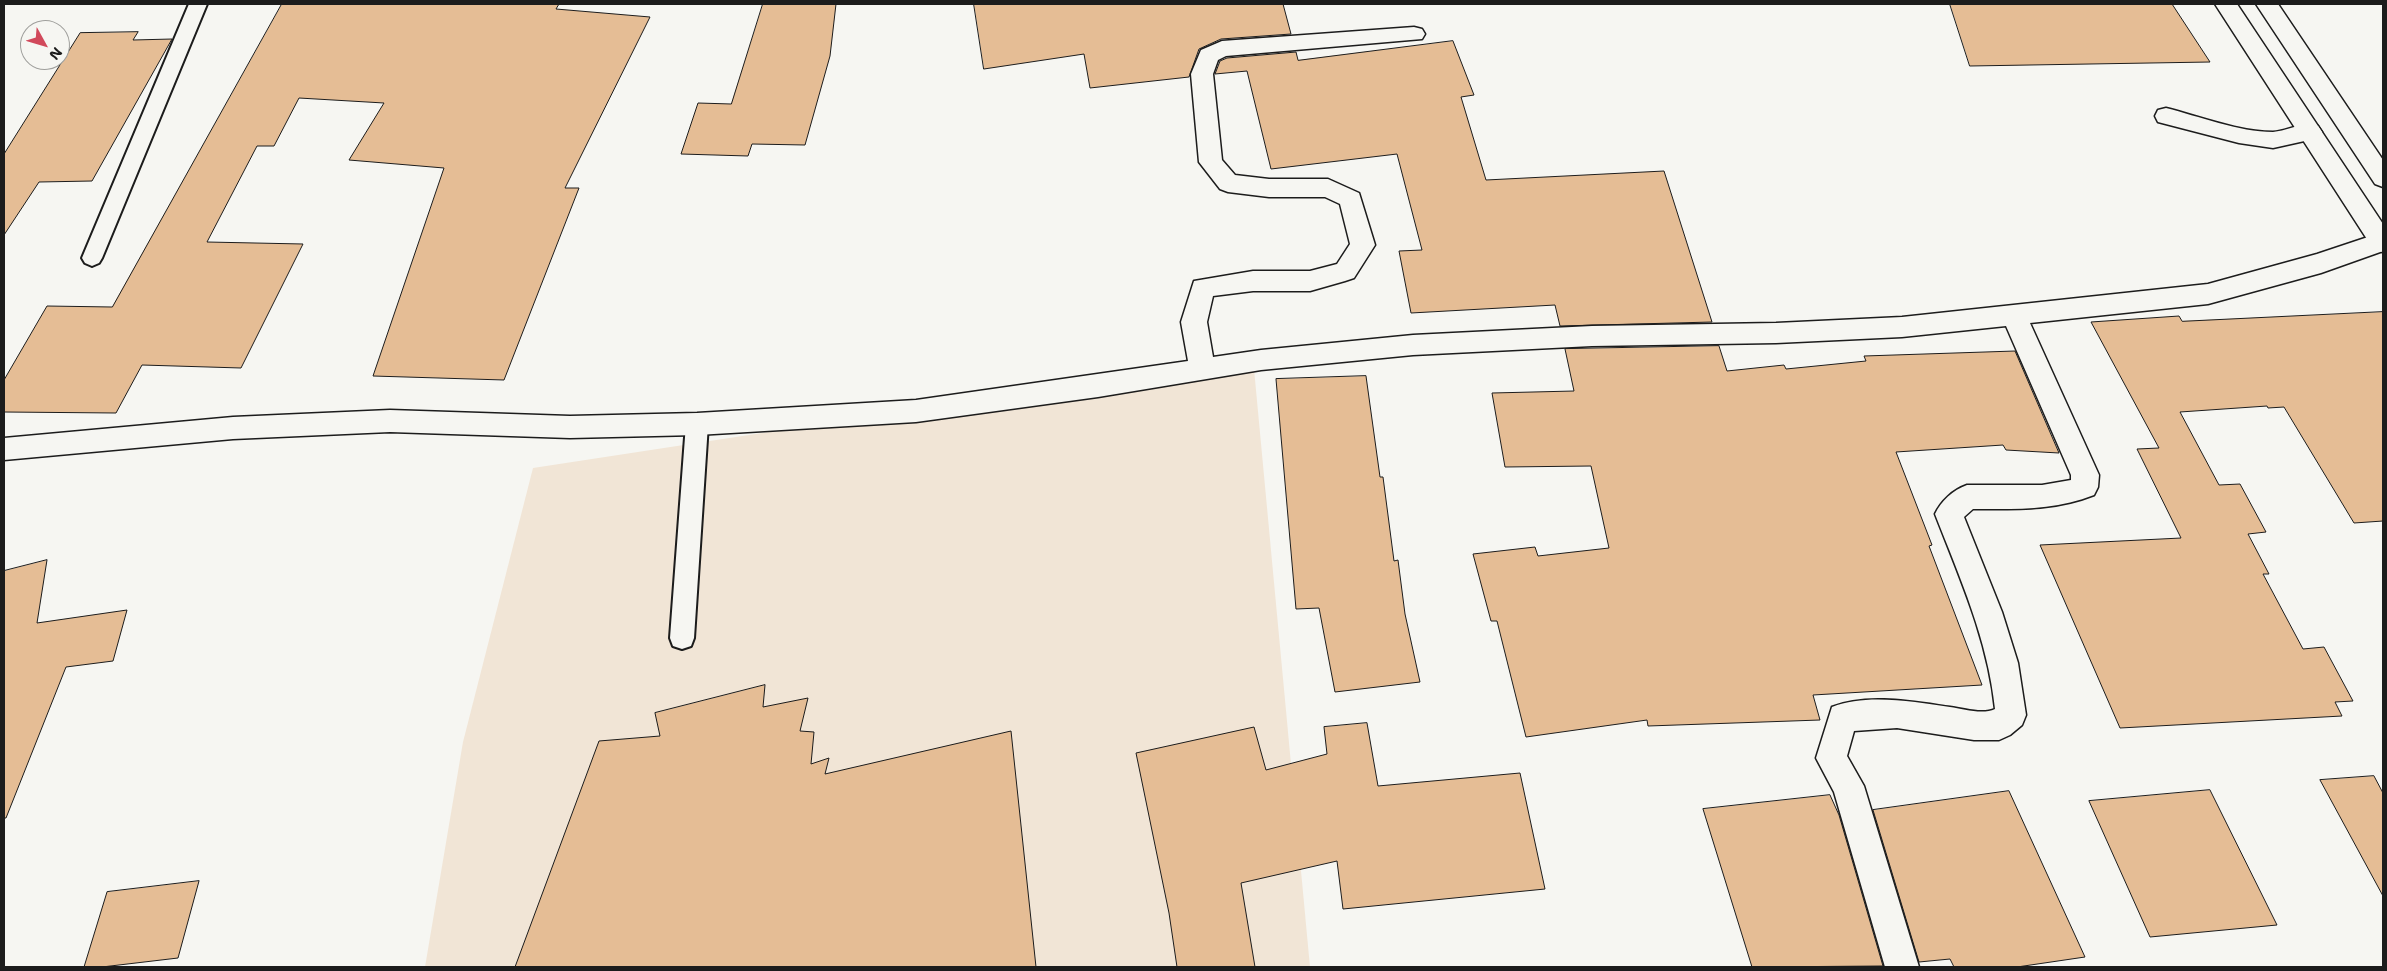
<!DOCTYPE html>
<html>
<head>
<meta charset="utf-8">
<style>
  body { margin:0 }
  #map { position:relative; width:2387px; height:971px; overflow:hidden; background:#f6f6f2; font-family:"Shantell Sans",sans-serif }
  canvas { display:block }
  .frame { position:absolute; inset:0; border:5px solid #1c1c1c; pointer-events:none }
  .north { position:absolute; left:20px; top:20px; width:50px; height:50px; box-sizing:border-box; background:#f6f6f2; border:1px solid #9f9f9c; border-radius:50%; rotate:129deg; font-size:14px; font-weight:700; line-height:20px; text-align:center; color:#1c1c1c }
  .north::after { content:''; display:block; margin:auto; width:18px; height:22px; background:#d1495b; clip-path:polygon(50% 0,100% 100%,50% 72%,0 100%) }
</style>
</head>
<body>
<div id="map">
<canvas width="2387" height="971"></canvas>
<div class="frame"></div>
<div class="north">N</div>
</div>
<script>
const ctx = document.querySelector('canvas').getContext('2d');
ctx.lineJoin = 'round';
function fillPath(path, color) { ctx.fillStyle = color; ctx.fill(path, 'evenodd'); }
function strokePath(path, color, width, dash) { ctx.strokeStyle = color; ctx.lineWidth = width; ctx.lineCap = dash ? 'butt' : 'round'; ctx.setLineDash(dash || []); ctx.stroke(path); }
const built = new Path2D(`
  M 1253,358 L 1310,967 L 425,967 L 463,742 L 533,468 Z`);
const building = new Path2D(`
  M 282,4 L 559,4 L 556,9 L 650,17 L 565,188 L 579,188 L 504,380 L 373,376 L 444,168 L 349,160 L 384,103 L 299,98 L 274,146 L 257,146 L 207,242 L 303,244 L 241,368 L 142,365 L 116,413 L 4,412 L 4,380 L 47,306 L 112,307 Z
  M 763,4 L 836,4 L 830,56 L 805,145 L 752,144 L 748,156 L 681,154 L 698,103 L 731,104 Z
  M 974,4 L 1283,4 L 1291,34 L 1221,39 L 1199,49 L 1189,77 L 1090,88 L 1084,54 L 984,69 Z
  M 1950,4 L 2172,4 L 2210,62 L 1970,66 Z
  M 138,32 L 133,40 L 172,39 L 92,181 L 39,182 L 4,235 L 4,154 L 80,33 Z
  M 1453,41 L 1474,95 L 1461,97 L 1486,180 L 1664,171 L 1712,322 L 1560,326 L 1555,305 L 1411,313 L 1399,251 L 1422,250 L 1397,154 L 1271,169 L 1247,71 L 1215,74 L 1220,61 L 1227,58 L 1296,52 L 1298,60 Z
  M 2383,312 L 2383,521 L 2354,523 L 2284,407 L 2268,408 L 2267,406 L 2180,412 L 2219,485 L 2240,484 L 2266,532 L 2248,534 L 2269,574 L 2263,574 L 2303,649 L 2324,647 L 2353,701 L 2335,702 L 2342,716 L 2120,728 L 2040,545 L 2181,538 L 2137,449 L 2159,448 L 2091,322 L 2179,316 L 2182,321 Z
  M 1719,346 L 1727,371 L 1784,365 L 1786,369 L 1866,361 L 1864,356 L 2015,351 L 2059,453 L 2006,450 L 2003,445 L 1896,452 L 1932,545 L 1929,546 L 1982,685 L 1813,695 L 1820,720 L 1648,726 L 1647,720 L 1526,737 L 1497,621 L 1491,621 L 1473,554 L 1535,547 L 1538,556 L 1609,548 L 1591,466 L 1505,467 L 1492,393 L 1574,391 L 1565,349 Z
  M 1366,376 L 1380,477 L 1383,477 L 1394,561 L 1398,560 L 1405,614 L 1420,682 L 1335,692 L 1319,608 L 1296,609 L 1276,379 Z
  M 47,560 L 37,623 L 127,610 L 113,661 L 66,667 L 6,818 L 4,818 L 4,571 Z
  M 765,685 L 763,707 L 808,698 L 800,731 L 814,732 L 811,764 L 829,758 L 825,774 L 1011,731 L 1036,967 L 515,967 L 599,741 L 660,736 L 655,713 Z
  M 1367,723 L 1378,786 L 1520,773 L 1545,889 L 1343,909 L 1337,861 L 1241,883 L 1255,967 L 1177,967 L 1169,913 L 1136,753 L 1254,727 L 1266,770 L 1327,754 L 1324,727 Z
  M 2374,776 L 2383,793 L 2383,896 L 2320,780 Z
  M 2210,790 L 2277,925 L 2150,937 L 2089,801 Z
  M 2009,791 L 2085,957 L 2017,967 L 1954,967 L 1950,959 L 1919,962 L 1873,810 Z
  M 1830,795 L 1839,815 L 1883,966 L 1752,967 L 1703,809 Z
  M 199,881 L 178,958 L 102,967 L 84,967 L 107,892 Z`);
const service = new Path2D(`
  M 189,4 L 207,4 L 102,258 L 99,263 L 92,266 L 85,263 L 82,258 Z
  M 697,415 L 705,418 L 708,424 L 694,638 L 691,646 L 682,649 L 673,646 L 670,638 L 686,424 L 689,418 Z`);
const minor = new Path2D(`
  M 1414,27 L 1422,29 L 1425,34 L 1422,39 L 1226,56 L 1218,60 L 1213,74 L 1222,160 L 1235,175 L 1269,179 L 1328,179 L 1359,193 L 1375,245 L 1354,278 L 1345,281 L 1310,291 L 1253,291 L 1213,296 L 1207,322 L 1213,357 L 1261,350 L 1413,335 L 1592,326 L 1776,323 L 1902,317 L 2208,284 L 2317,254 L 2383,232 L 2383,251 L 2321,273 L 2208,304 L 2030,323 L 2099,475 L 2098,487 L 2094,495 C 2054,511 2015,509 1973,509 L 1964,517 L 2002,612 L 2018,663 L 2026,715 L 2022,725 L 2010,735 L 1999,740 L 1974,740 L 1897,728 L 1854,731 L 1847,756 L 1864,786 L 1919,967 L 1885,967 L 1834,792 L 1816,758 L 1832,707 C 1867,693 1914,702 1950,707 C 1963,709 1983,715 1995,709 C 1988,640 1960,578 1935,514 C 1941,501 1953,490 1967,485 L 2042,485 L 2071,480 L 2071,475 L 2006,326 L 1902,337 L 1776,343 L 1592,346 L 1413,355 L 1261,370 L 1098,397 L 916,422 L 697,435 L 570,438 L 390,432 L 233,439 L 4,460 L 4,438 L 233,417 L 390,410 L 570,416 L 697,413 L 916,400 L 1188,361 L 1181,322 L 1194,281 L 1253,271 L 1310,271 L 1337,264 L 1350,244 L 1340,204 L 1325,197 L 1269,197 L 1228,192 L 1220,189 L 1199,162 L 1191,74 L 1201,50 L 1222,41 Z
  M 2166,108 C 2198,116 2239,132 2273,132 C 2288,131 2302,121 2318,126 L 2322,132 L 2318,138 L 2273,148 L 2239,143 L 2158,122 L 2155,116 L 2158,110 Z`);
const tertiary = new Path2D(`
  M 2215,4 L 2237,4 L 2383,224 L 2383,252 L 2374,250 Z
  M 2256,4 L 2278,4 L 2383,160 L 2383,187 L 2375,184 Z`);
fillPath(built, '#f1e5d6');
fillPath(building, '#e5bd95');
strokePath(building, '#1c1c1c', 1);
strokePath(service, '#1c1c1c', 4);
strokePath(minor, '#1c1c1c', 3);
strokePath(tertiary, '#1c1c1c', 3);
fillPath(service, '#f6f6f2');
fillPath(minor, '#f6f6f2');
fillPath(tertiary, '#f6f6f2');
</script>
</body>
</html>
